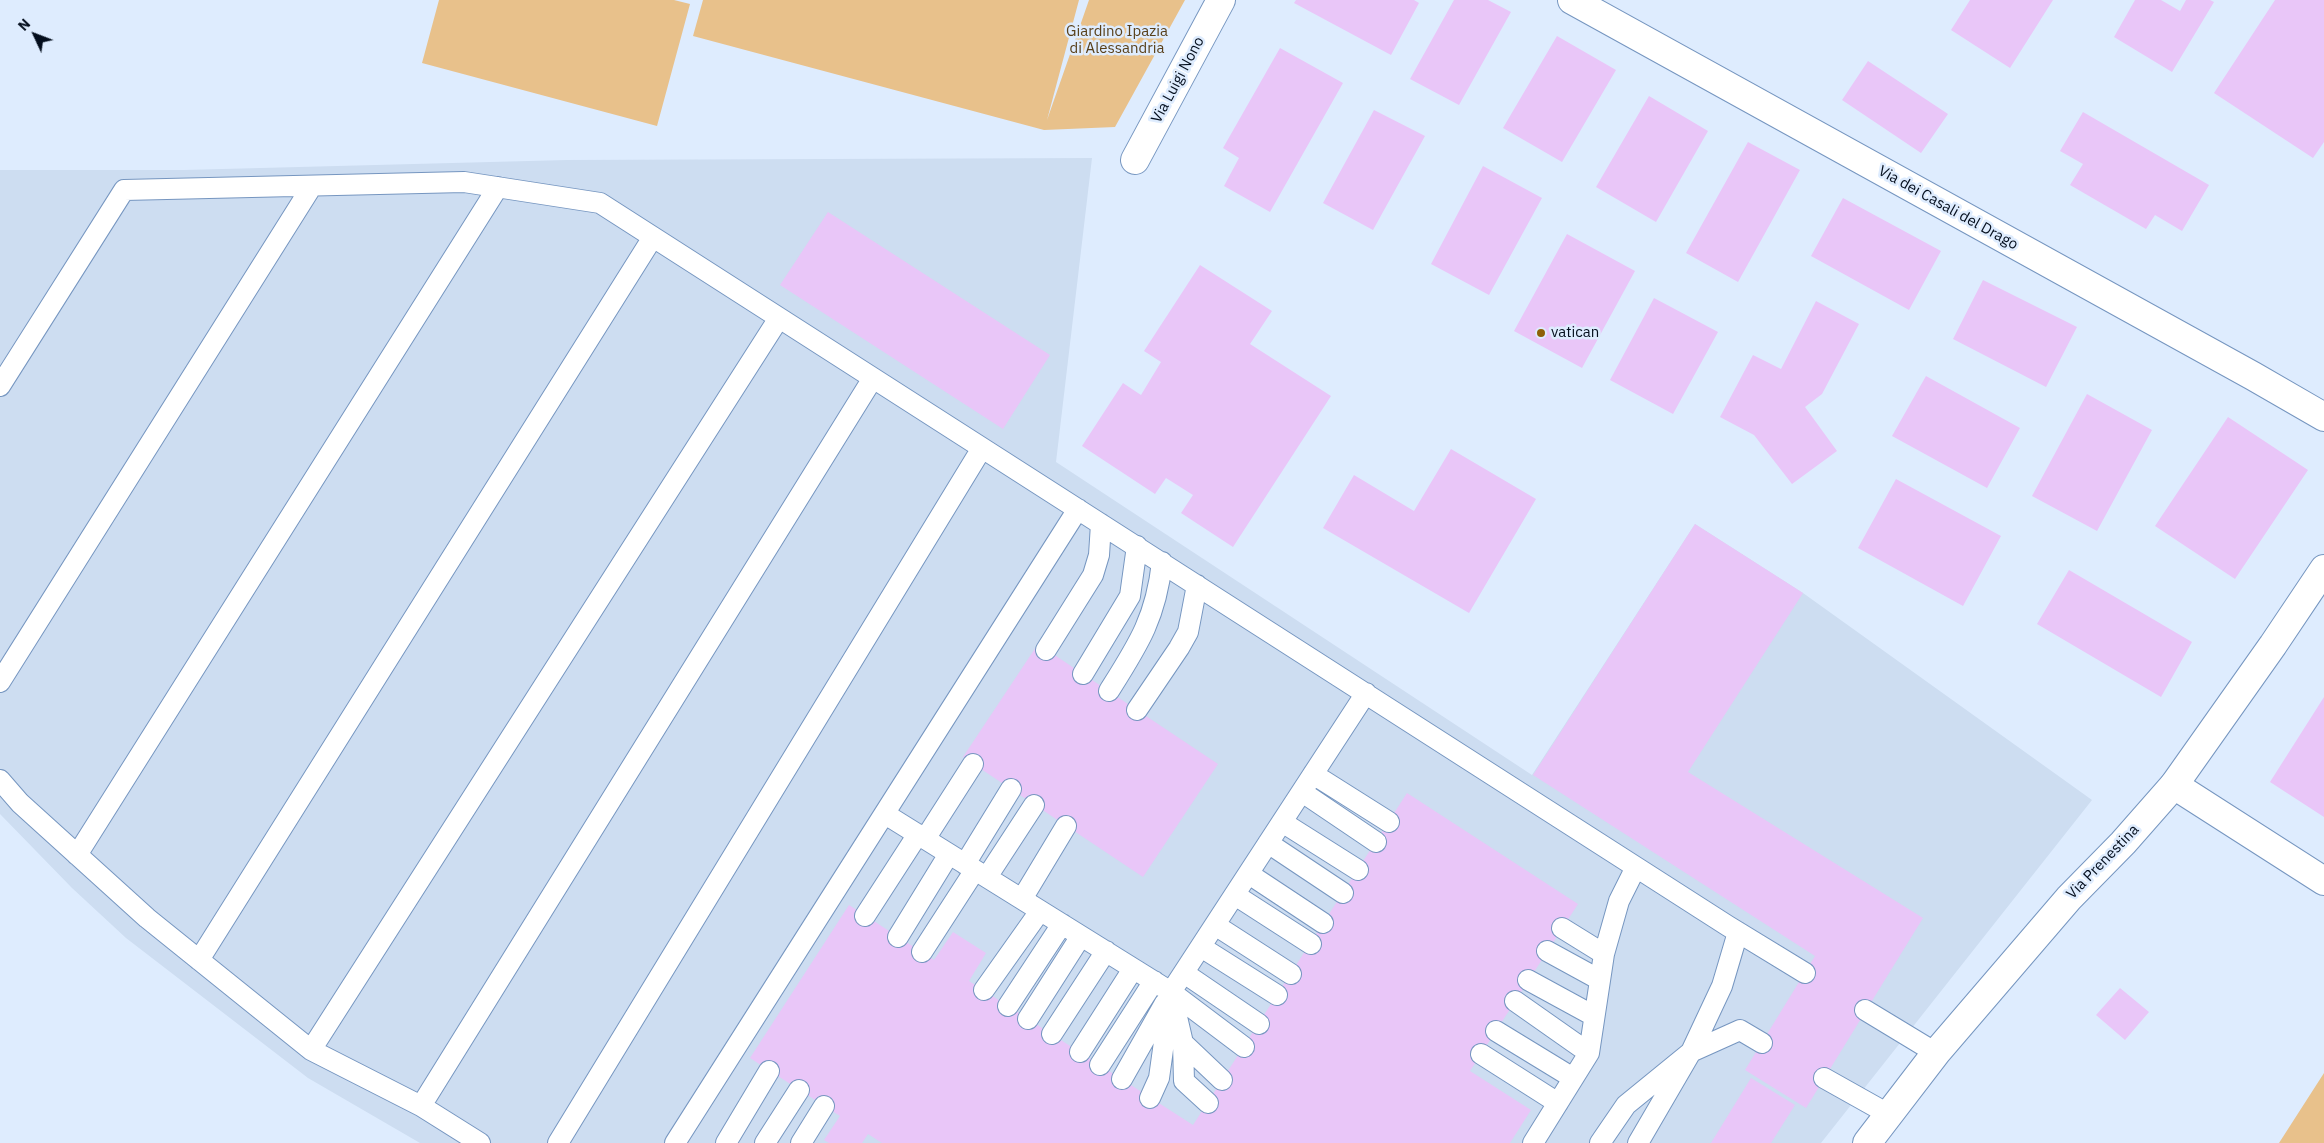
<!DOCTYPE html>
<html>
<head>
<meta charset="utf-8">
<style>
  body { margin:0 }
  #map { position:relative; width:2324px; height:1143px; overflow:hidden; background:#deecfe; font-family:"IBM Plex Sans",sans-serif }
  canvas { display:block }
  .north { position:absolute; left:10px; top:10px; width:50px; height:50px; -webkit-text-stroke:4px #deecfe; paint-order:stroke; rotate:313deg; font-size:14px; font-weight:700; line-height:20px; text-align:center; color:#040e1d }
  .north::after { content:''; display:block; margin:auto; width:18px; height:22px; background:#040e1d; clip-path:polygon(50% 0,100% 100%,50% 72%,0 100%) }
</style>
</head>
<body>
<div id="map">
<canvas width="2324" height="1143"></canvas>
<div class="north">N</div>
</div>
<script>
const ctx = document.querySelector('canvas').getContext('2d');
ctx.lineJoin = 'round';
function fillPath(path, color) { ctx.fillStyle = color; ctx.fill(path, 'evenodd'); }
function strokePath(path, color, width, dash) { ctx.strokeStyle = color; ctx.lineWidth = width; ctx.lineCap = dash ? 'butt' : 'round'; ctx.setLineDash(dash || []); ctx.stroke(path); }
function label(font, color, halo, rows, align = 'center') {
  ctx.font = font + ' "IBM Plex Sans",sans-serif'; ctx.lineWidth = 5; ctx.setLineDash([]); ctx.textBaseline = 'middle'; ctx.strokeStyle = halo; ctx.fillStyle = color; for (const [text, x, y, turn = 0] of rows) {
    ctx.save(); ctx.translate(x, y); ctx.rotate((+turn || 0) * Math.PI / 180); ctx.textAlign = isNaN(turn) ? turn : align; if (halo) ctx.strokeText(text, 0, 0); ctx.fillText(text, 0, 0); ctx.restore();
  }
}
const built = new Path2D(`
  M 1092,158 L 1056,462 L 1532,775 L 1695,524 L 1803,593 L 2092,800 L 1821,1143 L 420,1143 L 308,1078 L 126,938 L 72,888 L 0,814 L 0,170 L 184,170 L 567,160 Z`);
const green = new Path2D(`
  M 439,0 L 674,0 L 690,4 L 657,126 L 422,63 Z
  M 703,0 L 1079,0 L 1047,120 L 1089,0 L 1185,0 L 1115,127 L 1044,130 L 693,36 Z
  M 2324,1073 L 2324,1143 L 2279,1143 Z`);
const building = new Path2D(`
  M 1296,0 L 1414,0 L 1419,3 L 1391,55 L 1294,3 Z
  M 1454,0 L 1488,0 L 1511,12 L 1459,105 L 1410,79 Z
  M 1970,0 L 2053,0 L 2010,68 L 1951,30 Z
  M 2135,0 L 2161,0 L 2180,11 L 2186,0 L 2210,0 L 2214,2 L 2172,72 L 2114,37 Z
  M 2275,0 L 2324,0 L 2324,142 L 2313,158 L 2214,93 Z
  M 1557,36 L 1616,70 L 1562,162 L 1503,128 Z
  M 1280,48 L 1343,83 L 1270,212 L 1224,186 L 1239,158 L 1223,148 Z
  M 1868,61 L 1948,114 L 1921,153 L 1842,100 Z
  M 1649,96 L 1708,131 L 1656,222 L 1596,187 Z
  M 1374,110 L 1425,136 L 1373,230 L 1323,203 Z
  M 2083,112 L 2209,185 L 2182,231 L 2155,215 L 2146,229 L 2070,185 L 2083,164 L 2060,151 Z
  M 1748,142 L 1800,170 L 1738,282 L 1686,253 Z
  M 1483,166 L 1542,198 L 1489,295 L 1431,264 Z
  M 1843,198 L 1941,251 L 1909,310 L 1811,256 Z
  M 828,212 L 1050,355 L 1003,429 L 780,285 Z
  M 1567,234 L 1635,271 L 1582,368 L 1514,331 Z
  M 1200,265 L 1272,311 L 1250,344 L 1331,396 L 1233,547 L 1181,513 L 1193,495 L 1166,478 L 1155,494 L 1082,446 L 1123,383 L 1141,395 L 1161,362 L 1144,351 Z
  M 1983,280 L 2077,327 L 2046,387 L 1953,339 Z
  M 1654,298 L 1718,332 L 1673,414 L 1610,380 Z
  M 1816,301 L 1859,324 L 1822,394 L 1805,407 L 1837,451 L 1792,484 L 1754,435 L 1720,417 L 1753,355 L 1781,369 Z
  M 1926,376 L 2020,428 L 1987,488 L 1892,436 Z
  M 2087,394 L 2152,430 L 2097,531 L 2032,496 Z
  M 2228,417 L 2308,470 L 2235,579 L 2155,526 Z
  M 1451,449 L 1536,499 L 1469,613 L 1323,528 L 1354,475 L 1414,511 Z
  M 1896,479 L 2001,536 L 1963,606 L 1858,548 Z
  M 1695,524 L 1803,593 L 1688,772 L 1923,918 L 1806,1108 L 1745,1070 L 1815,956 L 1533,775 Z
  M 2069,570 L 2192,642 L 2161,697 L 2037,624 Z
  M 1038,644 L 1218,764 L 1143,877 L 963,757 Z
  M 2324,697 L 2324,817 L 2270,782 Z
  M 1407,793 L 1578,904 L 1470,1071 L 1531,1110 L 1510,1143 L 882,1143 L 868,1134 L 862,1143 L 829,1143 L 824,1140 L 840,1116 L 750,1058 L 849,905 L 934,960 L 953,932 L 986,953 L 969,981 L 1193,1125 Z
  M 2120,988 L 2149,1012 L 2125,1040 L 2096,1015 Z
  M 1751,1078 L 1795,1105 L 1771,1143 L 1711,1143 Z`);
const service = new Path2D(`
  M 0,386 L 124,190 L 464,182 L 600,203 L 1728,926 L 1805,973
  M 1046,650 L 1093,575 L 1099,555 L 1101,524
  M 1083,674 L 1130,596 L 1137,546
  M 0,682 L 312,186
  M 1109,691 C 1138,645 1156,618 1162,562
  M 1137,710 L 1179,648 L 1188,632 L 1197,585
  M 1313,774 L 1389,822
  M 0,780 L 20,803 L 147,918 L 311,1050 L 421,1106 L 480,1143
  M 1302,792 L 1376,842
  M 885,814 L 1171,992 L 1366,693
  M 1282,822 L 1358,870
  M 925,839 L 973,764
  M 1268,843 L 1343,893
  M 77,855 L 498,187
  M 965,864 L 1011,789
  M 1249,874 L 1323,923
  M 987,877 L 1034,805
  M 1235,895 L 1311,944
  M 1022,899 L 1066,826
  M 865,916 L 918,834
  M 1215,925 L 1291,974
  M 1562,928 L 1604,954
  M 898,937 L 949,854
  M 1201,947 L 1277,995
  M 1547,951 L 1600,980
  M 922,952 L 975,870
  M 199,960 L 653,237
  M 1184,973 L 1259,1024
  M 1528,980 L 1594,1016
  M 984,990 L 1040,911
  M 1171,992 L 1244,1047
  M 1515,1001 L 1589,1053
  M 1174,1004 L 1183,1043 L 1222,1080
  M 1008,1006 L 1062,924
  M 1865,1010 L 1936,1053
  M 1028,1019 L 1081,936
  M 1496,1031 L 1573,1078
  M 1052,1034 L 1106,951
  M 1183,1043 L 1184,1081 L 1208,1103
  M 311,1050 L 779,318
  M 1080,1052 L 1133,969
  M 1481,1054 L 1558,1103
  M 1100,1065 L 1154,981
  M 1824,1078 L 1890,1115
  M 1122,1079 L 1165,1003
  M 1150,1098 L 1159,1078 L 1171,992
  M 421,1106 L 873,378
  M 558,1143 L 982,448
  M 675,1143 L 1078,509
  M 726,1143 L 769,1071
  M 765,1143 L 799,1090
  M 801,1143 L 824,1106
  M 1533,1143 L 1589,1053 L 1604,954 L 1619,901 L 1636,867
  M 1600,1143 L 1626,1105 L 1691,1052 L 1740,1030 L 1762,1043
  M 1638,1143 L 1691,1052 L 1722,986 L 1738,932`);
const minor = new Path2D(`
  M 1572,0 L 2253,376 L 2324,417
  M 1135,160 L 1221,0
  M 2174,785 L 2324,881`);
const tertiary = new Path2D(`
  M 1867,1143 L 1936,1053 L 2069,898 L 2123,843 L 2174,785 L 2273,645 L 2324,569`);
const markers = [
  [1541,333,5,"#8e6007"]
];
const parkNames = [
  ["Giardino Ipazia",1117,32],
  ["di Alessandria",1117,49]
];
const streetNames = [
  ["Via Luigi Nono",1178,80,-62],
  ["Via dei Casali del Drago",1948,208,29],
  ["Via Prenestina",2103,862,-46]
];
const poiNames = [
  ["vatican",1551,333]
];
fillPath(built, '#cdddf1');
fillPath(green, '#e8c18b');
fillPath(building, '#e9c6f8');
strokePath(service, '#7696c0', 22);
strokePath(minor, '#7696c0', 30);
strokePath(tertiary, '#7696c0', 30);
strokePath(service, '#fff', 20);
strokePath(minor, '#fff', 28);
strokePath(tertiary, '#fff', 28);
for (const [x, y, r, color] of markers) { const dot = new Path2D(); dot.arc(x, y, r, 0, 2 * Math.PI); ctx.fillStyle = color; ctx.fill(dot); strokePath(dot, '#deecfe', 2); }
label('15px', '#583f19', '#deecfe', parkNames);
label('15px', '#040e1d', '#deecfe', streetNames);
label('15px', '#040e1d', '#deecfe', poiNames, 'left');
</script>
</body>
</html>
